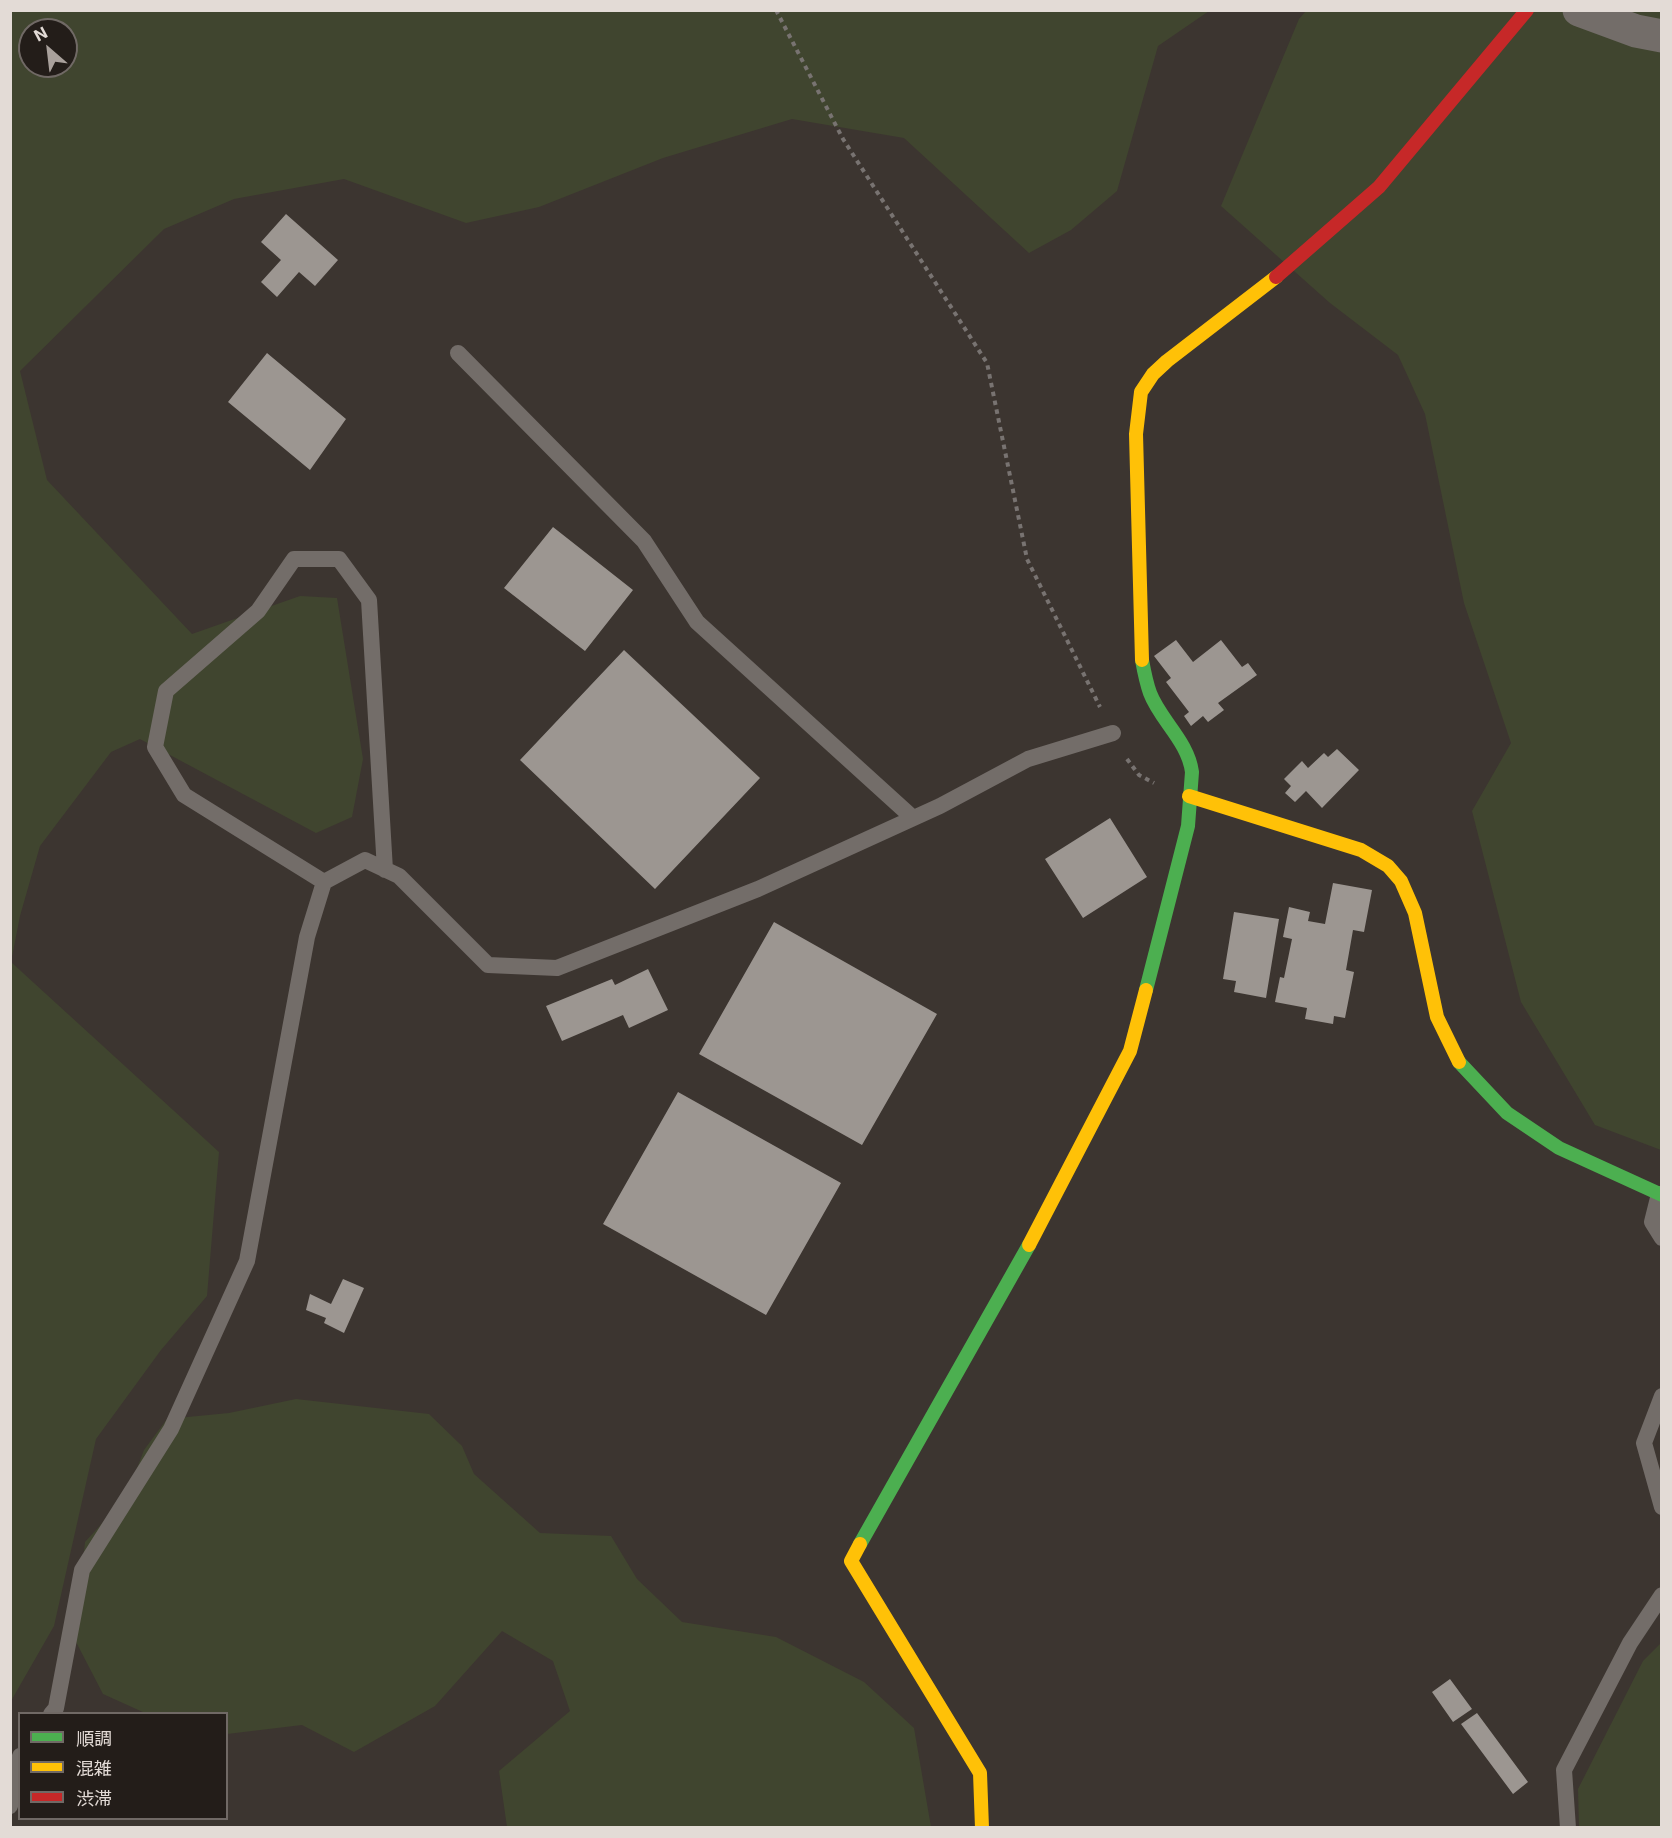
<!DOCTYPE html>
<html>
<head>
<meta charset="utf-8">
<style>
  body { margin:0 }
  #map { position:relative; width:1672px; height:1838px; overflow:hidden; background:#3c3530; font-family:Inter,"Noto Sans JP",sans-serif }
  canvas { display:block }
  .frame { position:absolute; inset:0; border:12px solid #e3dbd6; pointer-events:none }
  .legend { position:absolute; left:18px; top:1712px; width:210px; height:108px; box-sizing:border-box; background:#231d19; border:2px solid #706965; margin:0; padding:8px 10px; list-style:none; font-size:18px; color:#e3dbd6 }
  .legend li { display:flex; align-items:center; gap:12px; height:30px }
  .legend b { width:30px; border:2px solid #706965 }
  .north { position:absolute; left:18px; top:18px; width:60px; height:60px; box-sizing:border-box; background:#231d19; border:2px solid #706965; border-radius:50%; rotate:332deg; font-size:16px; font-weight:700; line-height:24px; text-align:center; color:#e3dbd6 }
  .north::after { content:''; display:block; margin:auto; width:21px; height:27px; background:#a9a19c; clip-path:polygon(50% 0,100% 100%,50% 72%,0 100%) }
</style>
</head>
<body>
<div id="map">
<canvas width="1672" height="1838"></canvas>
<div class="frame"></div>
<ul class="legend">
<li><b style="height:8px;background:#4caf50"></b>順調</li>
<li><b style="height:8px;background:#ffc107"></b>混雑</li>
<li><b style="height:8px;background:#c62828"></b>渋滞</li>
</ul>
<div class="north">N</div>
</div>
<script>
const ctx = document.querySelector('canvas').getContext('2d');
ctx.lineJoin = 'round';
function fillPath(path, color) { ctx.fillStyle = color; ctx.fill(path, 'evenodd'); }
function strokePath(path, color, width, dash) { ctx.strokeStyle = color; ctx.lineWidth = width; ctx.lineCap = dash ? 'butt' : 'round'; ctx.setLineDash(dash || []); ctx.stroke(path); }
const green = new Path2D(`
  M 11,11 L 1209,11 L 1158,46 L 1117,191 L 1071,230 L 1029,253 L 904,138 L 792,119 L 663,158 L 539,207 L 466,223 L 344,179 L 234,199 L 164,229 L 20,371 L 47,480 L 192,634 L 300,596 L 337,598 L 363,759 L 352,817 L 316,833 L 140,739 L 111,752 L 40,846 L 20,916 L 11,962 L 219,1152 L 207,1296 L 161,1350 L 96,1439 L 54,1626 L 11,1701 ZM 30,30 L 66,30 L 66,66 L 30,66 Z
  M 1306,11 L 1661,11 L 1661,1150 L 1595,1125 L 1521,1002 L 1472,811 L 1511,743 L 1464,603 L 1425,414 L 1398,355 L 1330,303 L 1221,206 L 1299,19 Z
  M 296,1399 L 429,1414 L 462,1446 L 474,1474 L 540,1533 L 611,1536 L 637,1579 L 682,1622 L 776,1637 L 864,1682 L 914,1728 L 931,1827 L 507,1827 L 499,1771 L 570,1711 L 553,1661 L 502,1631 L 435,1706 L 354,1752 L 302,1725 L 227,1734 L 226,1714 L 145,1713 L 103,1694 L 75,1640 L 85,1542 L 126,1497 L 144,1450 L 167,1419 L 229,1413 Z
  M 1661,1643 L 1661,1827 L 1579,1827 L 1578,1789 L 1643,1661 Z`);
const building = new Path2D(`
  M 286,214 L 338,260 L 315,286 L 299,272 L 277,297 L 261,282 L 281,260 L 261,242 Z
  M 267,353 L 346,419 L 310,470 L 228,402 Z
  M 553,527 L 633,590 L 585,651 L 504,588 Z
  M 1176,640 L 1193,662 L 1221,640 L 1242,667 L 1248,663 L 1257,675 L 1218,703 L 1224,710 L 1208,722 L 1203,716 L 1191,726 L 1184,716 L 1189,712 L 1166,682 L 1171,678 L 1154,656 Z
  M 624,650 L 760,778 L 655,889 L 520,760 Z
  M 1337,749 L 1359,770 L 1322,808 L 1306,791 L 1295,802 L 1285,793 L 1291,786 L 1284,779 L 1302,761 L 1308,768 L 1324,753 L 1328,757 Z
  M 1110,818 L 1147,877 L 1083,918 L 1045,859 Z
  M 1333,883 L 1372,890 L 1364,932 L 1353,930 L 1346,970 L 1354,972 L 1345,1018 L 1334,1016 L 1333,1024 L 1305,1019 L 1307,1008 L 1275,1002 L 1280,977 L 1284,978 L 1292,939 L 1283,937 L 1289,907 L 1310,912 L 1308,921 L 1325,924 Z
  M 1234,912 L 1279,919 L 1266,998 L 1234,992 L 1236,981 L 1223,979 Z
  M 774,922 L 937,1014 L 862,1145 L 699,1054 Z
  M 648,969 L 668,1010 L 629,1028 L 623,1015 L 562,1041 L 546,1006 L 612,979 L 615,985 Z
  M 678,1092 L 841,1183 L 766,1315 L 603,1224 Z
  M 343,1279 L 364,1288 L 344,1333 L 324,1323 L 326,1318 L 306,1310 L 310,1294 L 331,1304 Z
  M 1450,1679 L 1472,1709 L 1453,1722 L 1432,1692 Z
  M 1477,1713 L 1528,1782 L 1513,1794 L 1461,1724 Z`);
const path = new Path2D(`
  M 776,10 L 843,139 L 987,363 L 1027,559 L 1100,707
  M 1127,759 L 1139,775 L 1154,783`);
const lane = new Path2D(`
  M 458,353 L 644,541 L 697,622 L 913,818
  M 324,882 L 184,795 L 155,747 L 166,691 L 258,611 L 294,559 L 339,559 L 369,600 L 385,870
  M 1659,1194 L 1652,1222 L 1662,1238
  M 1662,1396 L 1644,1443 L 1662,1507
  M 51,1714 L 56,1708 L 82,1570 L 171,1429 L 247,1261 L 307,937 L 324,882 L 365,860 L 399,876 L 488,965 L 557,968 L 758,889 L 940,806 L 1028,759 L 1113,733
  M 10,1806 L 20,1756
  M 1568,1828 L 1564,1770 L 1630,1643 L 1662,1595`);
const street = new Path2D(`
  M 1579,10 L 1636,31 L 1662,36`);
const fast = new Path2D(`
  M 1142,660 C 1144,671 1146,682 1150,693 C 1160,720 1188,741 1192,772 L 1188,826 L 1146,990
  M 1459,1062 L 1507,1113 L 1559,1148 L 1662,1195
  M 860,1544 L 1029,1245`);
const slow = new Path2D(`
  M 1142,660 L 1136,434 L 1141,392 L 1153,374 L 1167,361 L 1276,277
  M 1189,796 L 1361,850 L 1388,866 L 1401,881 L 1415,913 L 1437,1017 L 1459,1062
  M 1029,1245 L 1130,1051 L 1146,990
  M 860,1544 L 851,1561 L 980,1773 L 982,1828`);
const jam = new Path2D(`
  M 1276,277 L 1379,187 L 1527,10`);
fillPath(green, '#40452f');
fillPath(building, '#9c9691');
strokePath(path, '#787371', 4, [4.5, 4.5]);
strokePath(lane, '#736d69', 16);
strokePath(street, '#736d69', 33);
strokePath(fast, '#4caf50', 14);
strokePath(slow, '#ffc107', 14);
strokePath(jam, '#c62828', 14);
</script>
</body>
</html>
